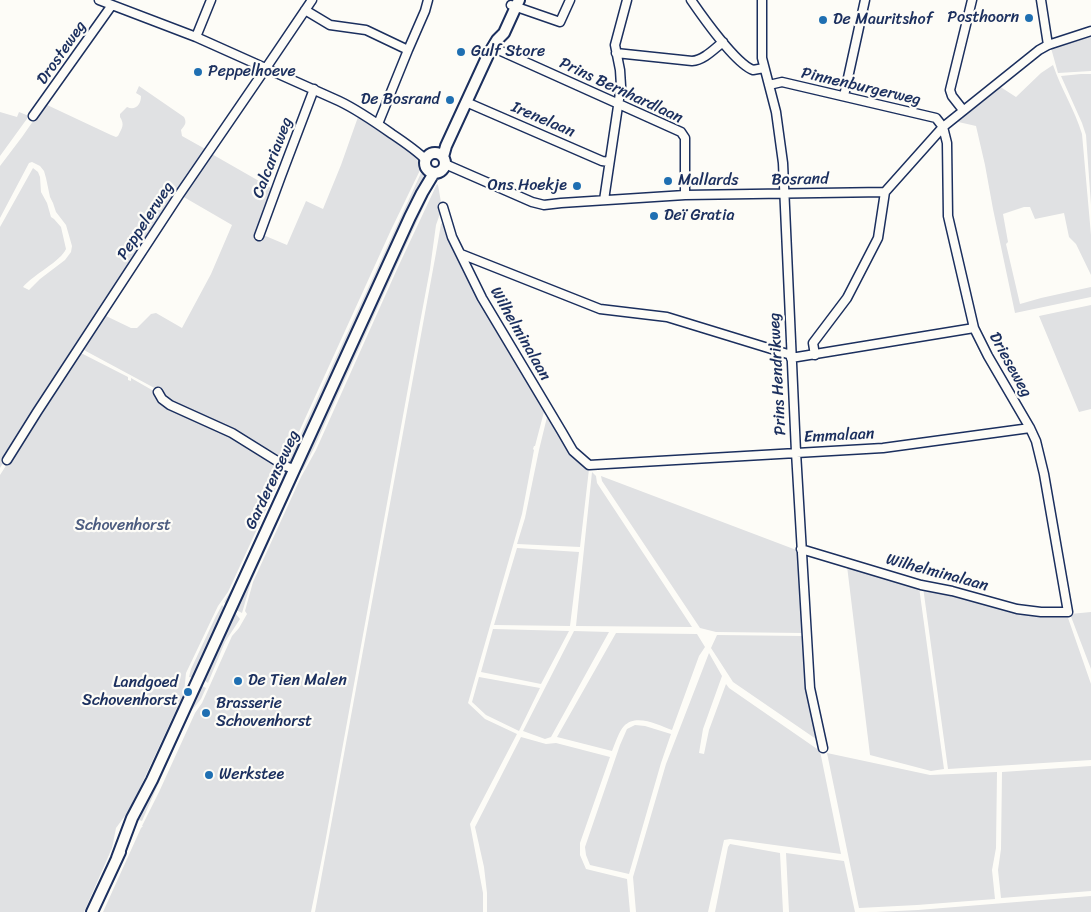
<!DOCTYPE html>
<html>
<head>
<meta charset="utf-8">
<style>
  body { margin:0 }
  canvas { display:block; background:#fdfcf7 }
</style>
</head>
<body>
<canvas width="1091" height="912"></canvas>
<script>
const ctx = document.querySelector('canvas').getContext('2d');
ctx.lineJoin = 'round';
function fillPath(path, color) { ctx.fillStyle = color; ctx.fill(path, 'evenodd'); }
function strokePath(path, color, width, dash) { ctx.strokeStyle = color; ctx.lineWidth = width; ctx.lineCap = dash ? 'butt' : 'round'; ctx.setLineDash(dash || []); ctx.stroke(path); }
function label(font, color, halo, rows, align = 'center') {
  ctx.font = font + ' Sriracha,sans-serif'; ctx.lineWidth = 4.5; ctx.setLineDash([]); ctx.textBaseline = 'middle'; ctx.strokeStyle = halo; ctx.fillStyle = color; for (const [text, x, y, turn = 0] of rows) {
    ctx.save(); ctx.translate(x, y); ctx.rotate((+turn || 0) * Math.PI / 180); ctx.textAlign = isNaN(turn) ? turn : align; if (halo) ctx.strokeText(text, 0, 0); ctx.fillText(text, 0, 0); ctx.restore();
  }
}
const green = new Path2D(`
  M 1091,34 L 1091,71 L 1058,73 L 1051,48 Z
  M 1053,65 C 1061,89 1075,110 1082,134 L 1091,235 L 1091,275 L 1076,244 L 1069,237 L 1064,213 L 1035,219 L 1030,207 L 1024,207 L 1003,214 L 1008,242 L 1006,244 L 1020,304 L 1041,298 L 1091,287 L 1091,297 L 1015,313 L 993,209 L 985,165 L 976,126 L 954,121 L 999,86 L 1016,97 L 1041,73 Z
  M 1081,74 L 1091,74 L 1091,205 L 1086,135 L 1082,123 L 1061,76 Z
  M 139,86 L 184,117 C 187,123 185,125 181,130 L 182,136 L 207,150 L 20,432 L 21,434 L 0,468 L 0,227 L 33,168 L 38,172 L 40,177 L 41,192 L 47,203 L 51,217 L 54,219 L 61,227 L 66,249 C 61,261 33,275 23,287 L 29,290 L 40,279 L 65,260 L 71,252 L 72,246 L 66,225 L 56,212 L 53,203 L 50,197 L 46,178 L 44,171 L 40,166 L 32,162 L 29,163 L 0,218 L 0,166 L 22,137 L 45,104 L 111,135 L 116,137 L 118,136 C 122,128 125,125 120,117 L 120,114 L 127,107 C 135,111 141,105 141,96 L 136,93 Z
  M 0,112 L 17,117 L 19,112 L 29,116 L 0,156 Z
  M 358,117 L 359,117 L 421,159 L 423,164 L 391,230 L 293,445 L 284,461 L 282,473 L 278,479 L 275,490 L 228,592 L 218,606 L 186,673 L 184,693 L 130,809 L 116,828 L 112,848 L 84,912 L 0,912 L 0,475 L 79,352 L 128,377 L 128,380 L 131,381 L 131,378 L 152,390 L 160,391 L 82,349 L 104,315 L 131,328 L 137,328 L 151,314 L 156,313 L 182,328 L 211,274 L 232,225 L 182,196 L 210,153 L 273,189 L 256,232 L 287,245 L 306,201 L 323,209 L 341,165 Z
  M 421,173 L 423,175 L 423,182 L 294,465 L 286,464 L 298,440 Z
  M 437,175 L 437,181 L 433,186 L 331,410 L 314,448 L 303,470 L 298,470 L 416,212 Z
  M 437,184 L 438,185 L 442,208 L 436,225 L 430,269 L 421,317 L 325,843 L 311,912 L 103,912 L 141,828 L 143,826 L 142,826 L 159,792 L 195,713 L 202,703 L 232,636 L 239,628 L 247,614 L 245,611 L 253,582 L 301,477 L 316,450 L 398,267 Z
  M 443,222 L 445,224 L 545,408 L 535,446 L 534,446 L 533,449 L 534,450 L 522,514 L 468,703 L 485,719 L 517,734 L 470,824 L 483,893 L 483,912 L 315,912 L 436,253 L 441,224 Z
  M 1091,305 L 1091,409 L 1079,412 L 1039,316 Z
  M 548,413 L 571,452 L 589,469 L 580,547 L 517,544 L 525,518 L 539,450 Z
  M 286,468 L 288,469 L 290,473 L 228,607 L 224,602 L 234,585 L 278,489 Z
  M 297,471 L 299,473 L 299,476 L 251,582 L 242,613 L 236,610 L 235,608 Z
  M 592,472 L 596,476 L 597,483 L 692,627 L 576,626 Z
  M 601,476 L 799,551 L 803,633 L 716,632 L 700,628 L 602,481 Z
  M 517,548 L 579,552 L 570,626 L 494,625 Z
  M 847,566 L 919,587 L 944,769 L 931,771 L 870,755 Z
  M 923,587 L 1067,615 L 1091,684 L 1091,760 L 948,769 Z
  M 222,605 L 227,611 L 194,678 L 189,677 L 191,669 L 216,616 Z
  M 1091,612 L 1091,669 L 1070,614 Z
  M 236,614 L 240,619 L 225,642 L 208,683 L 205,681 L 203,677 L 232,616 Z
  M 493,629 L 569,631 L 541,684 L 481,672 Z
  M 574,631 L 609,632 L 551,737 L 545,739 L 523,731 Z
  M 616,633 L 697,634 L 705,647 L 699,656 L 672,730 C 659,725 636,713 624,726 C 619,731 615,744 612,751 L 557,737 Z
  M 717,635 L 803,636 L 806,689 L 816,739 L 733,682 L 711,648 Z
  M 709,653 L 722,676 L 703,729 L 699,753 L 704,754 L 709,730 L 726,684 L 729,688 L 820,751 L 841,854 L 730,839 L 724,840 L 708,912 L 636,912 L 633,877 L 666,764 Z
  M 479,677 L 540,688 L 519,731 L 486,715 L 472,702 Z
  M 202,686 L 206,688 L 201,699 L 192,710 L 183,728 L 142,821 L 139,820 L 198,688 Z
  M 635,725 L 645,726 L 671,734 L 661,763 L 629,874 L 590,865 L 586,855 L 585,847 L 620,745 L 627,729 Z
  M 521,737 L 546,744 L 556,743 L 610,757 L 580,843 L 580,855 L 586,869 L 627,879 L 630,912 L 487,912 L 487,893 L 484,867 L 475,827 Z
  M 827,753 L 930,775 L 997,772 L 996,848 L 992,870 L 995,899 L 917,905 L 859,908 Z
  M 1091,766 L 1091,891 L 1001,898 L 998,870 L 1001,849 L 1002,772 Z
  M 730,844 L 780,853 L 783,912 L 715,912 L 728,847 Z
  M 786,853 L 844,861 L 855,912 L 789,912 Z
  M 1091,896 L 1091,912 L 876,912 L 918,910 Z`);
const street = new Path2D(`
  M 99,0 L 196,37 L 339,101 C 358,110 375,122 392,134 C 404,142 416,150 426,160
  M 691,0 C 702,16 736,64 753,70 L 764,68
  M 762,0 L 762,58 L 776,112 L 783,163 L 796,452 L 810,688 L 823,748
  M 1041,0 L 1048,45
  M 511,5 L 560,22 L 570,0
  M 305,10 L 330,25 L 366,30 L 408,50
  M 196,37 L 211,0
  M 492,47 L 681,132 L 685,138 L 685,195
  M 616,53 L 692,61 C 704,60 714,49 723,42
  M 769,85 L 782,82 L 936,118 L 943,127 L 947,143 L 948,216 L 974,328 L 988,356 L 1030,428 L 1036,441 L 1044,474 L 1068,612 L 1041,612 L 1017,609 L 952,591 L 921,585 L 801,549
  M 844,96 L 865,0
  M 466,102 L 602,161 L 609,162
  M 963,110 L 952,96 L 950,90 L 972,0
  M 33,116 L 112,5
  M 378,124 L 408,50 L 425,11 L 428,0
  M 445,164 L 532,202 L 544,205 L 561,203 L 685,195 L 885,192 L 943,127 L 1039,50 L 1048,45 L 1091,31
  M 604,200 L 621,86 L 620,70 L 615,45 L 627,0
  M 443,207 L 452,237 L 482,298 L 562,432 L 573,451 L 589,465 L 883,448 L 1030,428
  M 259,236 L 281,176 L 314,89
  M 461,254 L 600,309 L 667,317 L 791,355
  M 815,355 L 813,343 L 847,298 L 878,238 L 885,192
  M 791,358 L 974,328
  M 158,392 L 162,399 L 170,405 L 232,433 L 285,466 L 294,469
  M 7,460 L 37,412 L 179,195 L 266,68 L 312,0`);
const secondary = new Path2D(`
  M425 163a10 10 0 1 1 20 0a10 10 0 1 1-20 0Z
  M 443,157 L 446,146 L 488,55 L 497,40 L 504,33 L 519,0
  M 117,858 L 132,818 L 152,780 L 410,217 L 422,193 L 434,173
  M 92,912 L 120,852`);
const markers = [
  [1029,18,5,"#1f6fb2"],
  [823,20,5,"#1f6fb2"],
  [461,52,5,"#1f6fb2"],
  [198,72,5,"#1f6fb2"],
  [450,100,5,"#1f6fb2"],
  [668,181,5,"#1f6fb2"],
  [577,186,5,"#1f6fb2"],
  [654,216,5,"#1f6fb2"],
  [238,681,5,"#1f6fb2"],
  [188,692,5,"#1f6fb2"],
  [206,713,5,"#1f6fb2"],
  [209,775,5,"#1f6fb2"]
];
const poiNames = [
  ["Posthoorn",1019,18,"right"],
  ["De Mauritshof",833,20],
  ["Gulf Store",471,52],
  ["Peppelhoeve",208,72],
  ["De Bosrand",440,100,"right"],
  ["Mallards",678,181],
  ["Ons Hoekje",567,186,"right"],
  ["Deï Gratia",664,216],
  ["De Tien Malen",248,681],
  ["Landgoed",178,683,"right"],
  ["Schovenhorst",178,701,"right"],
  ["Brasserie",216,704],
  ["Schovenhorst",216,722],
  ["Werkstee",219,775]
];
const streetNames = [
  ["Drosteweg",62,53,-55],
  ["Pinnenburgerweg",861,87,13],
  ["Prins Bernhardlaan",621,91,25],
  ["Irenelaan",543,120,23],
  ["Calcariaweg",273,158,-69],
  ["Bosrand",800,180,-1],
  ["Peppelerweg",146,221,-57],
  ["Wilhelminalaan",520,334,60],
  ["Drieseweg",1010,365,61],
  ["Prins Hendrikweg",778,374,-93],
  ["Emmalaan",839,436,-3],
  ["Garderenseweg",273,480,-65],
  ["Wilhelminalaan",937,573,15]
];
const parkNames = [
  ["Schovenhorst",123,526]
];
fillPath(green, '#e0e1e3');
strokePath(street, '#1b2f5e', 11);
strokePath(secondary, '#1b2f5e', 14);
strokePath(street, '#fdfcf7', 8);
strokePath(secondary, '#fdfcf7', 10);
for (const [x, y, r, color] of markers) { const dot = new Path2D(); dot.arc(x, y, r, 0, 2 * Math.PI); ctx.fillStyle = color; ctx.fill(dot); strokePath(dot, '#fdfcf7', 2); }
label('16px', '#1b2f5e', '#fdfcf7', poiNames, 'left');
label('16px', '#1b2f5e', '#fdfcf7', streetNames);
label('16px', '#4c5c7f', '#fdfcf7', parkNames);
</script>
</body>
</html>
